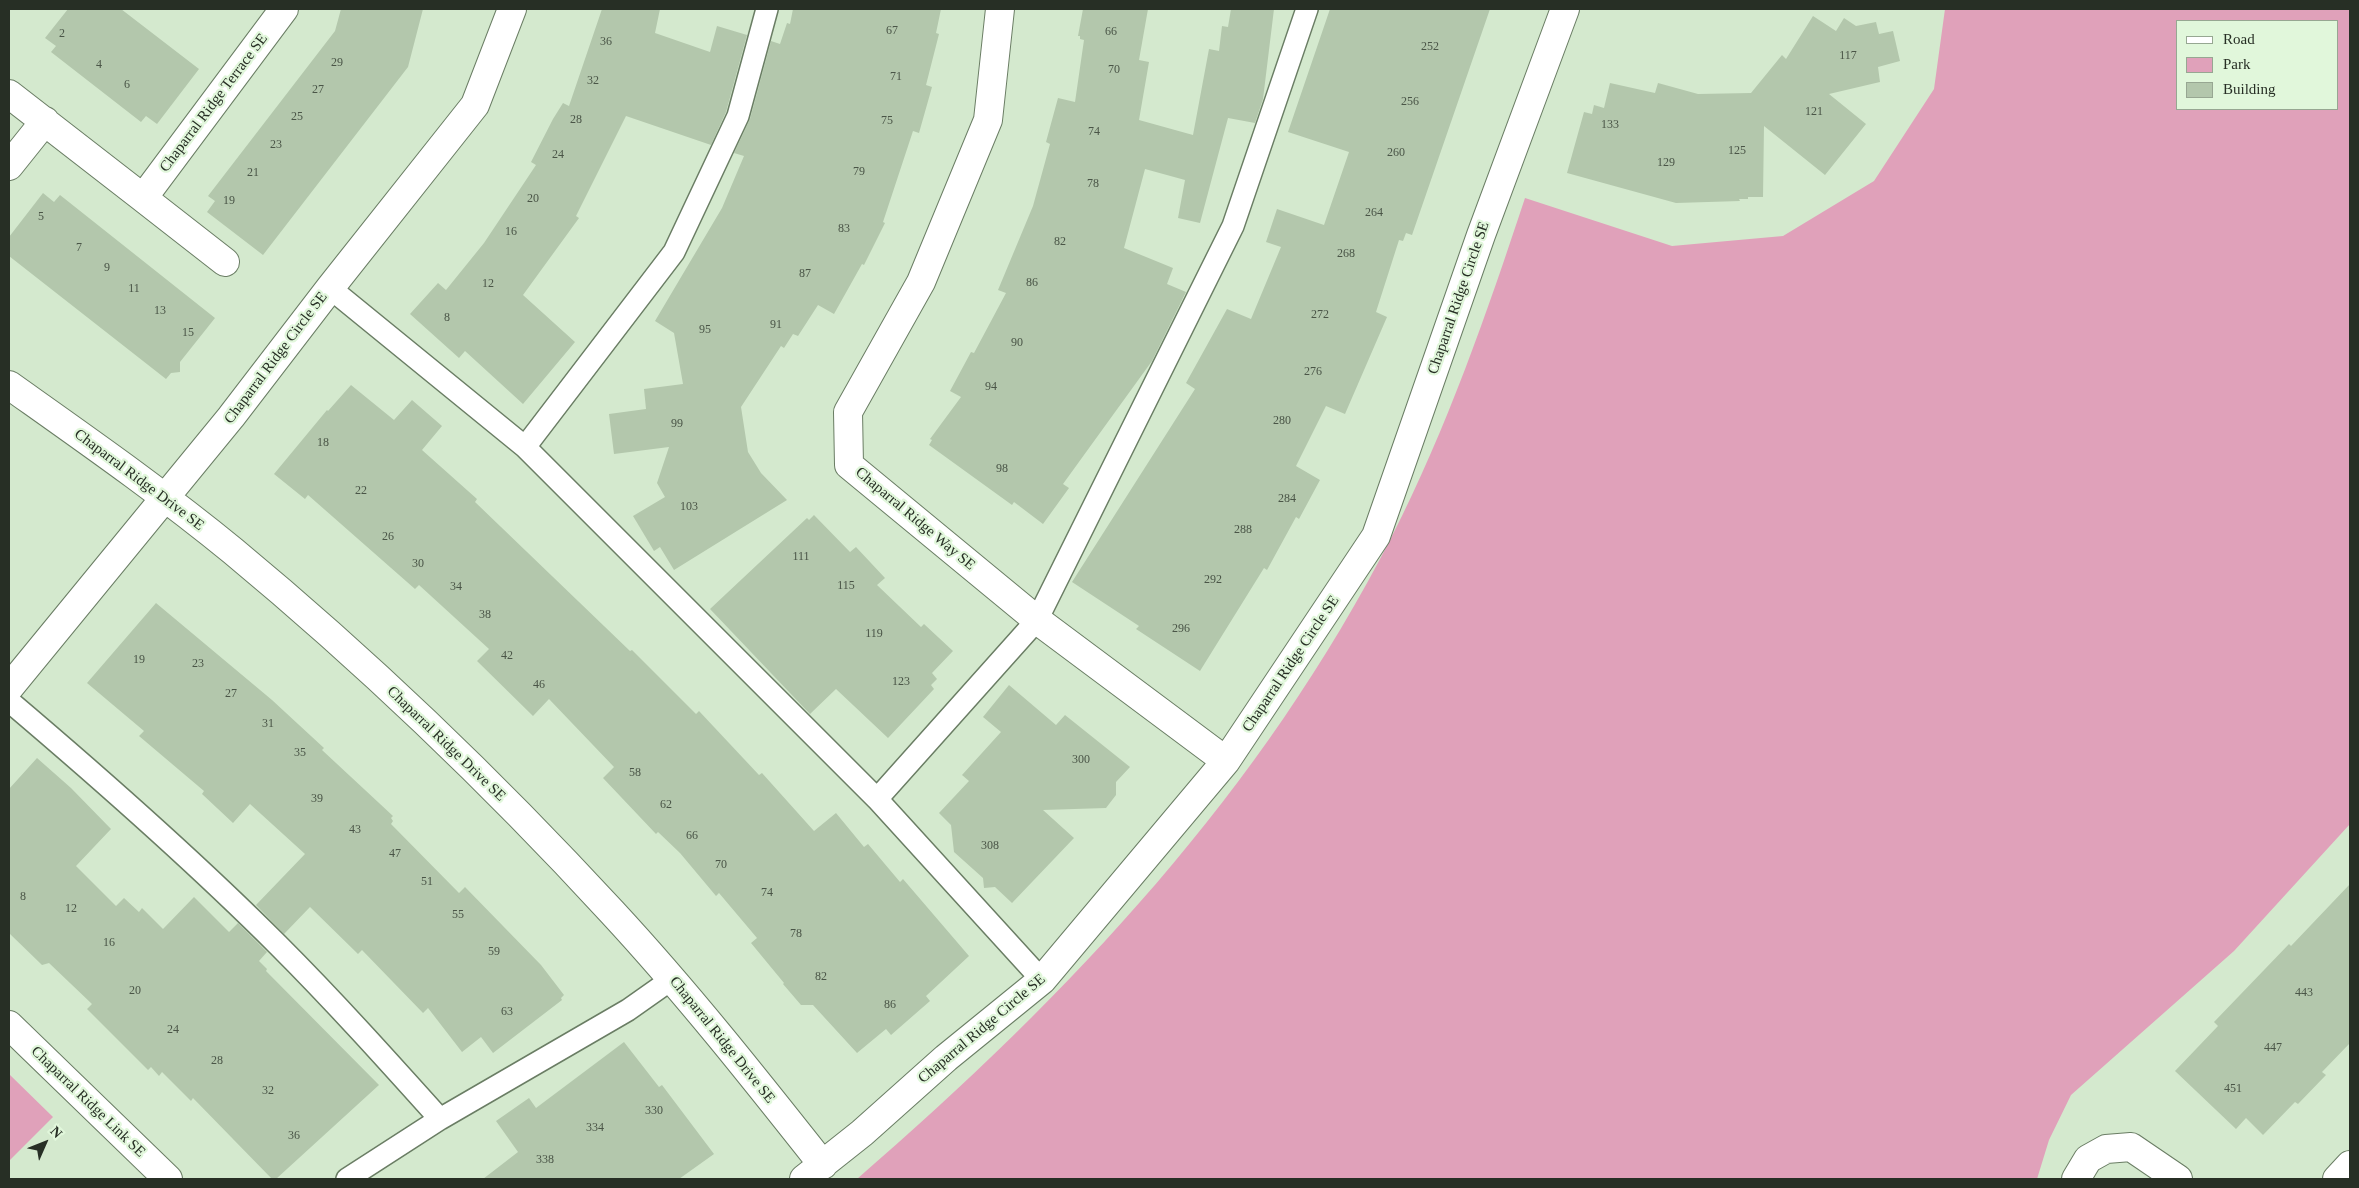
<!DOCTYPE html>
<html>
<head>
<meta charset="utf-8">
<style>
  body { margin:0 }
  #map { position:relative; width:2359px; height:1188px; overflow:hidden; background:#d4e9ce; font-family:"Times New Roman",serif }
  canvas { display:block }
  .frame { position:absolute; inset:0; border:10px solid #272f25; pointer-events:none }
  .legend { position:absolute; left:2176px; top:20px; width:162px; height:90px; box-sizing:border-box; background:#e1f7db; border:1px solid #97a792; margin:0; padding:6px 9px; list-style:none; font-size:15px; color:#272f25 }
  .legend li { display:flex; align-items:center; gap:10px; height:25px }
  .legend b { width:25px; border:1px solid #97a792 }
  .north { position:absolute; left:20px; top:1118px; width:50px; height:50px; -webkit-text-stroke:4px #e1f7db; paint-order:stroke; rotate:46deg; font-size:14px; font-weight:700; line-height:20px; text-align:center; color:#272f25 }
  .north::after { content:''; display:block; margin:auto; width:18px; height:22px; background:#272f25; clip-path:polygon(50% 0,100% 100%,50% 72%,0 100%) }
</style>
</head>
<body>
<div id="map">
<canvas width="2359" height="1188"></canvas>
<div class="frame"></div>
<ul class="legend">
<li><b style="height:6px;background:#fff"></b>Road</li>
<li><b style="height:14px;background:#e0a1ba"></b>Park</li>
<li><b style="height:14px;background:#b3c7ac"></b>Building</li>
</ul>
<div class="north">N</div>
</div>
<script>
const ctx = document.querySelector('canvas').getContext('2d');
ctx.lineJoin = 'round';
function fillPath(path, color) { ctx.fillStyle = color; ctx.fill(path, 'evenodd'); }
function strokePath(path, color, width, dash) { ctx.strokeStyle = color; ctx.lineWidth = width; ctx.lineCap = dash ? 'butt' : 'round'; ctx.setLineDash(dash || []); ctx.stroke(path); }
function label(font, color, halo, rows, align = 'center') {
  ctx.font = font + ' "Times New Roman",serif'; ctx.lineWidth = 4.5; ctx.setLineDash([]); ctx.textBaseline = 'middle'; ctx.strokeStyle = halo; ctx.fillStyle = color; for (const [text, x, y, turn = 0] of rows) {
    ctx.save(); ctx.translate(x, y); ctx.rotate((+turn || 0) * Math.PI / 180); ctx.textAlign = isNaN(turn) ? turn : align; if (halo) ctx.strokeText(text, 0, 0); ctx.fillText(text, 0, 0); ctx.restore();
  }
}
const green = new Path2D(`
  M 1945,9 L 2350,9 L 2350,824 L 2234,951 L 2071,1095 L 2049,1140 L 2037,1179 L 857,1179 C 1072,993 1262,791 1392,536 C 1447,428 1487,313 1525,198 L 1672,246 L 1783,236 L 1874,181 L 1934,89 ZM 2178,21 L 2338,21 L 2338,109 L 2178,109 Z
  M 9,1074 L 53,1117 L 9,1161 Z`);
const building = new Path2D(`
  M 68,9 L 121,9 L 199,69 L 157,124 L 146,116 L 141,122 L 51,52 L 56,46 L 45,38 Z
  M 341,9 L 423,9 L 408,67 L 263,255 L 207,212 L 215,201 L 208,196 L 335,31 Z
  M 602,9 L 660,9 L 655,33 L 710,52 L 717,26 L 747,35 L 726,112 L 711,145 L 626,116 L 576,216 L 579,218 L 523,295 L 575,342 L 523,404 L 465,351 L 459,358 L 410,314 L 438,283 L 446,290 L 484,243 L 536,165 L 531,162 L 553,119 L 563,103 L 569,106 Z
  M 793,9 L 941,9 L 936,33 L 939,34 L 926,85 L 932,87 L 919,133 L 913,131 L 883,222 L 885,223 L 864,265 L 862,264 L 834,314 L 818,305 L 798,336 L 793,334 L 784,348 L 781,346 L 741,407 L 748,452 L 761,473 L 787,500 L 674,570 L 660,547 L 654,551 L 633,516 L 665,497 L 657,483 L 669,447 L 614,454 L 609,414 L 646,409 L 644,389 L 683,384 L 674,333 L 655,321 L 722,208 L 744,156 L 734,153 L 750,119 L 771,41 L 780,44 L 787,23 L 790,24 Z
  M 1083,9 L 1148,9 L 1139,60 L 1149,62 L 1139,120 L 1193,135 L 1209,49 L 1219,51 L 1222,26 L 1228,27 L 1231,9 L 1274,9 L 1263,99 L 1255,123 L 1228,118 L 1200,223 L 1178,218 L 1185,180 L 1145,169 L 1124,248 L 1173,268 L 1167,284 L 1186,292 L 1152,361 L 1063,484 L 1069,488 L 1043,524 L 1014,502 L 1012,505 L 929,445 L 932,440 L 930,439 L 961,397 L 950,391 L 971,352 L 974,353 L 1006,293 L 998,290 L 1033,206 L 1050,144 L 1046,142 L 1058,98 L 1075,102 L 1084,40 L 1080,39 L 1080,36 L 1078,36 Z
  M 1330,9 L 1490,9 L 1412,235 L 1406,233 L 1403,241 L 1399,240 L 1376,312 L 1387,317 L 1345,414 L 1326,406 L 1296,466 L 1320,480 L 1299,519 L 1296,517 L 1267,570 L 1264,568 L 1200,671 L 1136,629 L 1139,626 L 1072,582 L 1195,389 L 1186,383 L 1227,309 L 1251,319 L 1281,247 L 1266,242 L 1277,209 L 1324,225 L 1349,152 L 1288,132 Z
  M 1813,16 L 1836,31 L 1844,18 L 1856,26 L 1876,22 L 1879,34 L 1893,31 L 1900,61 L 1878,67 L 1880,82 L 1829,94 L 1866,124 L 1825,175 L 1764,126 L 1763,197 L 1748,197 L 1748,199 L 1739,199 L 1740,201 L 1676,203 L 1567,173 L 1584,112 L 1592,114 L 1594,105 L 1604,108 L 1610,83 L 1655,93 L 1658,83 L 1698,94 L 1751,93 L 1782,55 L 1786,59 Z
  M 43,193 L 54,202 L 60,195 L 215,318 L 180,362 L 180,372 L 171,373 L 166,379 L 9,256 L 9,237 Z
  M 351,385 L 394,420 L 412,400 L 442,426 L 422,450 L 477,499 L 475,502 L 630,651 L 632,650 L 696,714 L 699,711 L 759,775 L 762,773 L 814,831 L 836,813 L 864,847 L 868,844 L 900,882 L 903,879 L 969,956 L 926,996 L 930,1001 L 891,1035 L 886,1029 L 857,1053 L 813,1005 L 801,1005 L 783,984 L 784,983 L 751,943 L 757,938 L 719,893 L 716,896 L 680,853 L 658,832 L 656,834 L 603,778 L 614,767 L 549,699 L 533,716 L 477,661 L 489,649 L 419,585 L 415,589 L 308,495 L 305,499 L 274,474 L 327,410 L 328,411 Z
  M 814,515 L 850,552 L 856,547 L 885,578 L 877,585 L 921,627 L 924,624 L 953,651 L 932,673 L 937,679 L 931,685 L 934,689 L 888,738 L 836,689 L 810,714 L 710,609 L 807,518 L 809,520 Z
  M 156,603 L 272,700 L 324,748 L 322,750 L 393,816 L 391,818 L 393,821 L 391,824 L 459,893 L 465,887 L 541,965 L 564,995 L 561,998 L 562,1000 L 493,1053 L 481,1037 L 462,1052 L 428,1008 L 423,1013 L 362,950 L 358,954 L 310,907 L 284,934 L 256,905 L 305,854 L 250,804 L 233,823 L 202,794 L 204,791 L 139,736 L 144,731 L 87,683 Z
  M 1009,685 L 1056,725 L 1065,715 L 1130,767 L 1116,782 L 1116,795 L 1106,808 L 1043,810 L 1074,838 L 1012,903 L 995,887 L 984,888 L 983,878 L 954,852 L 951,825 L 939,813 L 969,781 L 962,775 L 1001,732 L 983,717 Z
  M 37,758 L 71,788 L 111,829 L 76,866 L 116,906 L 124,898 L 139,912 L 142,908 L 163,929 L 194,897 L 229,932 L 238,923 L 267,952 L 259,961 L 267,969 L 266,971 L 379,1085 L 276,1179 L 272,1179 L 193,1098 L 191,1101 L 162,1072 L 159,1076 L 151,1067 L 148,1070 L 87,1009 L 92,1004 L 49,963 L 42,965 L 9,933 L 9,789 Z
  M 2350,884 L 2350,1043 L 2322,1072 L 2326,1075 L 2298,1104 L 2295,1102 L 2263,1135 L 2246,1118 L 2236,1129 L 2175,1071 L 2218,1026 L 2214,1022 L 2289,944 L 2291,946 Z
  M 624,1042 L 659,1087 L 662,1085 L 714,1154 L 679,1179 L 483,1179 L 518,1152 L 496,1121 L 529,1098 L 536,1108 Z`);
const service = new Path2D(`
  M 330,288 L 525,447 L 877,799 L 1042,980
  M 525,447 L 674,252 L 738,116 L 767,9
  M 9,701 C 101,779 192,859 278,945 C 334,1001 387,1060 440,1119
  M 877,799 L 1037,620 L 1233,226 L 1307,9
  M 347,1179 L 440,1119 L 628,1010 L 672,979`);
const minor = new Path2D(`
  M 1000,9 L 988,120 L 921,282 L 848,412 L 849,465 L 1037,620 L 1226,761
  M 9,94 L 143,198 L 284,9
  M 9,166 L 45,121
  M 143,198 L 225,262
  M 9,385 C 85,439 161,492 233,551 C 367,662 494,784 612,912 C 687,993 755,1079 823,1165
  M 9,688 L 231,417 L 330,288 L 475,105 L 512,9
  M 9,1025 L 168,1179
  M 804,1179 L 862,1133 L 946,1058 L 1042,980 L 1226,761 L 1376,536 L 1481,235 L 1565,9
  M 2076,1179 L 2088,1159 L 2106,1149 L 2131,1147 L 2178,1179
  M 2337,1179 L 2350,1165`);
const numberNames = [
  ["67",892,31],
  ["66",1111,32],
  ["2",62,34],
  ["36",606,42],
  ["252",1430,47],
  ["117",1848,56],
  ["29",337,63],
  ["4",99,65],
  ["70",1114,70],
  ["71",896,77],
  ["32",593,81],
  ["6",127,85],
  ["27",318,90],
  ["256",1410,102],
  ["121",1814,112],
  ["25",297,117],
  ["28",576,120],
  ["75",887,121],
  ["133",1610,125],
  ["74",1094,132],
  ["23",276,145],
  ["125",1737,151],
  ["260",1396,153],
  ["24",558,155],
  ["129",1666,163],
  ["79",859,172],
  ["21",253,173],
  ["78",1093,184],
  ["20",533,199],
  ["19",229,201],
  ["264",1374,213],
  ["5",41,217],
  ["83",844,229],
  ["16",511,232],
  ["82",1060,242],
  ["7",79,248],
  ["268",1346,254],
  ["9",107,268],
  ["87",805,274],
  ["86",1032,283],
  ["12",488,284],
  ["11",134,289],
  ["13",160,311],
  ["272",1320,315],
  ["8",447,318],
  ["91",776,325],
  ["95",705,330],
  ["15",188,333],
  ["90",1017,343],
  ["276",1313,372],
  ["94",991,387],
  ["280",1282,421],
  ["99",677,424],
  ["18",323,443],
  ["98",1002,469],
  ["22",361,491],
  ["284",1287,499],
  ["103",689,507],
  ["288",1243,530],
  ["26",388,537],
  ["111",801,557],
  ["30",418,564],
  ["292",1213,580],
  ["115",846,586],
  ["34",456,587],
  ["38",485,615],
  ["296",1181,629],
  ["119",874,634],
  ["42",507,656],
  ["19",139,660],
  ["23",198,664],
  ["123",901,682],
  ["46",539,685],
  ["27",231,694],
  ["31",268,724],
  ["35",300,753],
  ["300",1081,760],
  ["58",635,773],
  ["39",317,799],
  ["62",666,805],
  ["43",355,830],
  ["66",692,836],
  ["308",990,846],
  ["47",395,854],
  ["70",721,865],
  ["51",427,882],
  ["74",767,893],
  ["8",23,897],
  ["12",71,909],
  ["55",458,915],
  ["78",796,934],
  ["16",109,943],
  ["59",494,952],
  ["82",821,977],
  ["20",135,991],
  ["443",2304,993],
  ["86",890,1005],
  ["63",507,1012],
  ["24",173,1030],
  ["447",2273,1048],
  ["28",217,1061],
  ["451",2233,1089],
  ["32",268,1091],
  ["330",654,1111],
  ["334",595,1128],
  ["36",294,1136],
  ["338",545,1160]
];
const streetNames = [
  ["Chaparral Ridge Terrace SE",214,103,-53],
  ["Chaparral Ridge Circle SE",1459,298,-71],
  ["Chaparral Ridge Circle SE",276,358,-53],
  ["Chaparral Ridge Drive SE",139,480,37],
  ["Chaparral Ridge Way SE",915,519,40],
  ["Chaparral Ridge Circle SE",1291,664,-56],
  ["Chaparral Ridge Drive SE",446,744,44],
  ["Chaparral Ridge Circle SE",982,1029,-40],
  ["Chaparral Ridge Drive SE",722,1040,51],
  ["Chaparral Ridge Link SE",88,1102,44]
];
fillPath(green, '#e0a1ba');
fillPath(building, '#b3c7ac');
strokePath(service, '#6a7d64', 24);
strokePath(minor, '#6a7d64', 30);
strokePath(service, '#fff', 21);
strokePath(minor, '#fff', 28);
label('12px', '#4a5547', null, numberNames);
label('15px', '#272f25', '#e1f7db', streetNames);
</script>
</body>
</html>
